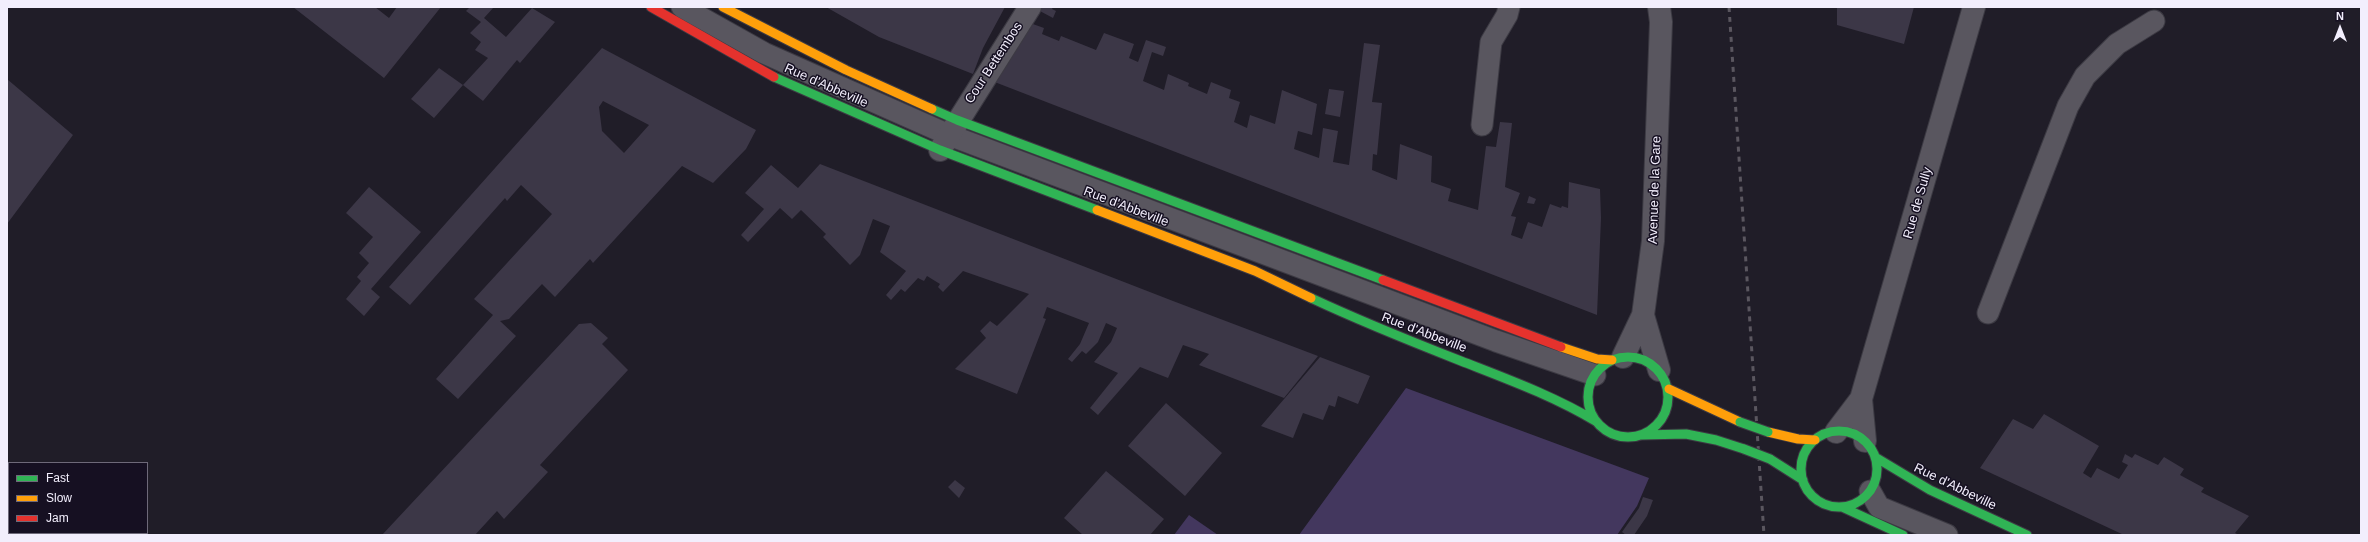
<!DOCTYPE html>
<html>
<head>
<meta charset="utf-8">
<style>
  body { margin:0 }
  #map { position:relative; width:2368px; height:542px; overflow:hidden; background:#201d28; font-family:Helvetica,sans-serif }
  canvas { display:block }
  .frame { position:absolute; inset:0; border:8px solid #f2eefc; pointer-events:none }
  .legend { position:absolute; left:8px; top:462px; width:140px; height:72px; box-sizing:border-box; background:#161022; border:1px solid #6e6979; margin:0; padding:5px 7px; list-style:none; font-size:12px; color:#f2eefc }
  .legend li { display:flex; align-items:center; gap:8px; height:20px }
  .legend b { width:20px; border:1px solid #6e6979 }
  .north { position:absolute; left:2320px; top:8px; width:40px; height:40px; -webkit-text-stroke:3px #161022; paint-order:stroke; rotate:0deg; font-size:11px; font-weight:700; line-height:16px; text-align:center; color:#f2eefc }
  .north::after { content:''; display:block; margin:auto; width:14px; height:18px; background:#f2eefc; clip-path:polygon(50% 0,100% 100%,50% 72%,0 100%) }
</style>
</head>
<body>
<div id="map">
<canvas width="2368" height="542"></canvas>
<div class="frame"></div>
<ul class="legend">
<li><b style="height:5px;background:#30b455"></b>Fast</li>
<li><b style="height:5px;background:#ff9f0a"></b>Slow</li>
<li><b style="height:5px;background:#e5322d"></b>Jam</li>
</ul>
<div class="north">N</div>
</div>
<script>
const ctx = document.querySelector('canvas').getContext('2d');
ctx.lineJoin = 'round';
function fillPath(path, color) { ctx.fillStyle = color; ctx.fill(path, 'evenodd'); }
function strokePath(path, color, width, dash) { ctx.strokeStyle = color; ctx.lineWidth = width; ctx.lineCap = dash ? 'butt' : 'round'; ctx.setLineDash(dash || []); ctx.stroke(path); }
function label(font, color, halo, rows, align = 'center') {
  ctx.font = font + ' Helvetica,sans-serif'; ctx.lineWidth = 3; ctx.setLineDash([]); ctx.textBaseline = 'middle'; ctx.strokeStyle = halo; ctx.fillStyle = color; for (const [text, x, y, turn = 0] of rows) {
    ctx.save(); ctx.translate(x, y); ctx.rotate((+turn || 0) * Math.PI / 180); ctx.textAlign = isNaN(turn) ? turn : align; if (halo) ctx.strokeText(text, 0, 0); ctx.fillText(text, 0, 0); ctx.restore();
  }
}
const green = new Path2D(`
  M 1406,388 L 1649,478 L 1637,506 L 1617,535 L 1299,535 Z
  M 1189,515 L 1218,535 L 1174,535 Z`);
const building = new Path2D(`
  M 293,7 L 375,7 L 389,18 L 397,7 L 441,7 L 384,78 Z
  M 470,7 L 494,7 L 484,18 L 506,37 L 532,8 L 555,22 L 520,63 L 517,60 L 483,101 L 463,85 L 488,58 L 475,50 L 481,42 L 470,33 L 481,22 L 466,11 Z
  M 826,7 L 1005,7 L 983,48 L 973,74 L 879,37 Z
  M 1040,7 L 1053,7 L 1052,9 L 1056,11 L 1053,18 L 1038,10 Z
  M 1837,7 L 1914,7 L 1904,44 L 1837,25 Z
  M 1030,23 L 1044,28 L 1042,34 L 1059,41 L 1061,36 L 1096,50 L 1104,33 L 1134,44 L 1129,58 L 1138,62 L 1146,40 L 1166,47 L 1163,56 L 1152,52 L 1143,81 L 1164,90 L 1168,74 L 1189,83 L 1188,86 L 1207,94 L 1211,82 L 1231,90 L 1229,98 L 1240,102 L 1234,122 L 1247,128 L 1250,115 L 1275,124 L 1282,90 L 1317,104 L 1312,135 L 1298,131 L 1294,149 L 1319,158 L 1323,128 L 1338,131 L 1333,162 L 1349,165 L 1364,43 L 1380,45 L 1372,102 L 1382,103 L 1377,155 L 1373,154 L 1372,170 L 1397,180 L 1400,144 L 1432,156 L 1431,182 L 1451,189 L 1448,201 L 1478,210 L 1486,146 L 1496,147 L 1500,122 L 1512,123 L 1505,187 L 1520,193 L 1511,216 L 1516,217 L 1511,235 L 1522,239 L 1528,222 L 1542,227 L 1550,204 L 1561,208 L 1562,206 L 1568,208 L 1569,182 L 1600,189 L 1601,218 L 1597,315 L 992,81 Z
  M 602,48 L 756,130 L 746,149 L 713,183 L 682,166 L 593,263 L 590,259 L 555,297 L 542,284 L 509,319 L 500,321 L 516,336 L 458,399 L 436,379 L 493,315 L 474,299 L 552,214 L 521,185 L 507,201 L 505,198 L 410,305 L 389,287 ZM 603,101 L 649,125 L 624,153 L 602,131 L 599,107 Z
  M 439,68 L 463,85 L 434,118 L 411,99 Z
  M 7,79 L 73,135 L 7,224 Z
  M 1329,89 L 1344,91 L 1340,117 L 1325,114 Z
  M 820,164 L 1173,301 L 1318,356 L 1284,398 L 1199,365 L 1209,354 L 1183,345 L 1168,378 L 1140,367 L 1098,415 L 1090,408 L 1118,373 L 1094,362 L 1111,342 L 1117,328 L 1106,323 L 1098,342 L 1086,354 L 1082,351 L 1072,362 L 1068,359 L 1080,344 L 1089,323 L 1047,307 L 1043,318 L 1046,319 L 1017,394 L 955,369 L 986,338 L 980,331 L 990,321 L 997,326 L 1029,294 L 963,271 L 943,292 L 938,287 L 940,284 L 927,276 L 924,281 L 918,278 L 905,292 L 901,289 L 891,300 L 886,295 L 906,271 L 880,252 L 890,226 L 873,219 L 860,255 L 850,265 L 823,237 L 826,234 L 801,210 L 792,219 L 780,208 L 748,242 L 741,235 L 764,209 L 745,193 L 771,165 L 798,188 Z
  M 369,187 L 421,232 L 371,289 L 380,297 L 364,316 L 346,299 L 361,281 L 357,277 L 369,263 L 359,253 L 373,237 L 346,213 Z
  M 1529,196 L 1536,199 L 1534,204 L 1527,203 Z
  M 591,323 L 608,338 L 602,344 L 628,370 L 540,465 L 548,472 L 504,519 L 497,511 L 475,535 L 382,535 L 579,324 Z
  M 1320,357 L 1370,376 L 1358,404 L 1338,396 L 1335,407 L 1329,405 L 1323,420 L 1303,413 L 1293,438 L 1261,426 Z
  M 1166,403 L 1222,453 L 1185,496 L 1128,446 Z
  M 2044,414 L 2099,446 L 2083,473 L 2091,478 L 2097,468 L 2119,479 L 2128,465 L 2122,462 L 2125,454 L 2132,458 L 2135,454 L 2158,465 L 2164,457 L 2184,469 L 2180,475 L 2204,488 L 2201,492 L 2249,516 L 2235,533 L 2239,535 L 2124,535 L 1980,468 L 2013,419 L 2033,429 Z
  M 1106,471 L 1164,519 L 1150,535 L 1083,535 L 1064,518 Z
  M 955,480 L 965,488 L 959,498 L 948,487 Z
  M 1643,497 L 1653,500 L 1647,516 L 1634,535 L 1626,535 L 1622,532 L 1639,508 Z`);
const lane = new Path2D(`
  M 682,7 L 764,53 L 949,135 L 1496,341 L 1595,375
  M 1482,125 L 1491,42 L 1507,15 L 1509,7
  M 1988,313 L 2068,106 L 2085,76 L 2117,44 L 2154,21
  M 1870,491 L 1879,507 L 1947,535`);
const street = new Path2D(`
  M 940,150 L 1030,7
  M 1623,357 L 1643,315
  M 1659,370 L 1643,315 L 1653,241 L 1661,22 L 1659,7
  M 1836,432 L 1861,399
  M 1865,441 L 1861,399 L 1974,7`);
const fast = new Path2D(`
  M 774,77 L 940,150 L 1097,210
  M 932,109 L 957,120 L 1383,280
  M 1311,298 C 1360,321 1410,341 1461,361 C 1507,379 1554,396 1597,422
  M1588 397a40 40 0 1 1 80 0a40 40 0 1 1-80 0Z
  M1801 469a38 38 0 1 1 76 0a38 38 0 1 1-76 0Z
  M 1642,435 L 1686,434 L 1716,440 L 1744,449
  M 1875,457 L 1930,490 L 2027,535
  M 1770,459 L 1803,480
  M 1842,507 L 1903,535`);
const slow = new Path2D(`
  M 723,7 L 846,70 L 932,109
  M 1097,210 L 1255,271 L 1311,298
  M 1561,347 L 1597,359 L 1612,360
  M 1669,389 L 1740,422
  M 1768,432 L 1798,439 L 1815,440`);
const jam = new Path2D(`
  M 651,7 L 774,77
  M 1383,280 L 1561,347`);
const rail = new Path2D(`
  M 1729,7 L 1764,535
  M 7,526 L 9,526
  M 29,533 L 35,535`);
const fastBridge = new Path2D(`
  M 1740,422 L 1768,432
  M 1744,449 L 1770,459`);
const streetNames = [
  ["Cour Bettembos",994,63,-57],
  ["Rue d'Abbeville",826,86,24],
  ["Avenue de la Gare",1655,190,-88],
  ["Rue de Sully",1918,203,-74],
  ["Rue d'Abbeville",1126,207,21],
  ["Rue d'Abbeville",1424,333,21],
  ["Rue d'Abbeville",1955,487,26]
];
fillPath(green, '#43375e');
fillPath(building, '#3c3747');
strokePath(lane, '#3c3a43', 23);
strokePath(street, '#3c3a43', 24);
strokePath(fast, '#3c3a43', 11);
strokePath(slow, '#3c3a43', 11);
strokePath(jam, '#3c3a43', 11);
strokePath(lane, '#59565f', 21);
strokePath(street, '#59565f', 22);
strokePath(fast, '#30b455', 9);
strokePath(slow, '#ff9f0a', 9);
strokePath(jam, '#e5322d', 9);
strokePath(rail, '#5a565f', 3, [5, 5]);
strokePath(fastBridge, '#3c3a43', 11, []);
strokePath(fastBridge, '#30b455', 9);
label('13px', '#f2eefc', '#161022', streetNames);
</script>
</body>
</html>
